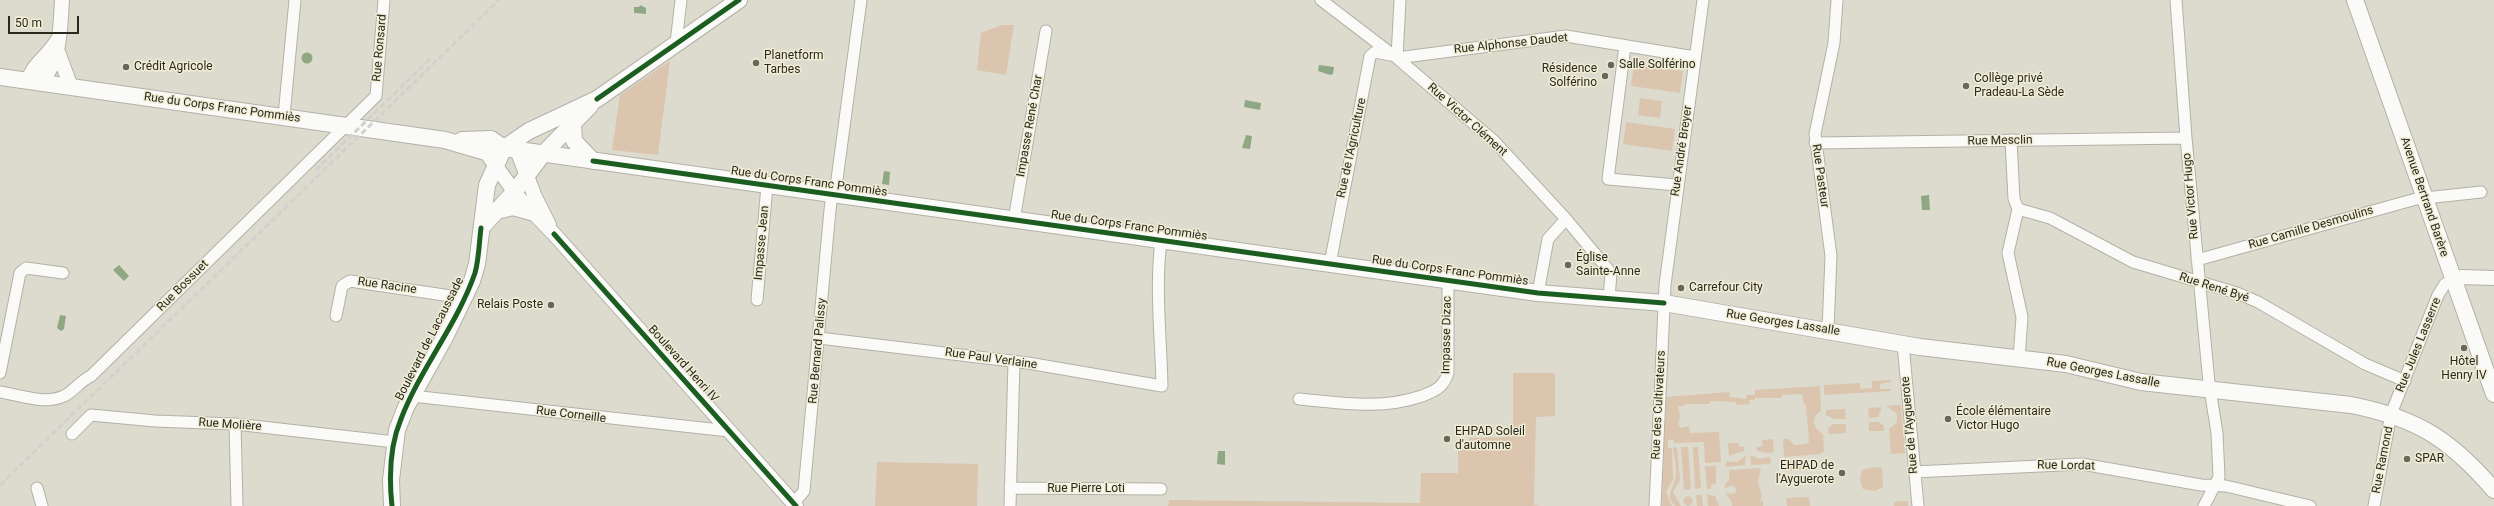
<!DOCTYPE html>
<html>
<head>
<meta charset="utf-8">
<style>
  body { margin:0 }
  #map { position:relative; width:2494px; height:506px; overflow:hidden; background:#dddbce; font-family:Roboto,sans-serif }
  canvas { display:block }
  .scale { position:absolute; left:8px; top:16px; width:71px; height:18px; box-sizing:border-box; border:2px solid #2a281f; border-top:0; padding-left:5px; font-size:12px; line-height:14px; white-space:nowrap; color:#2a281f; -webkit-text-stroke:3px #f0edd5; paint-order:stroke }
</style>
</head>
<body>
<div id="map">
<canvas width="2494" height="506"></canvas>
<div class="scale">50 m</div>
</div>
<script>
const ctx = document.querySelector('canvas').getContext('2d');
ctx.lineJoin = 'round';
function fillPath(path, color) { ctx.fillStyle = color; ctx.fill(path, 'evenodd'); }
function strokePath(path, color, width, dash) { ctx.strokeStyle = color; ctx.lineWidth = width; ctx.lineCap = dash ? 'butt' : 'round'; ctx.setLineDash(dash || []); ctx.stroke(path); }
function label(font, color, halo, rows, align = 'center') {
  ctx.font = font + ' Roboto,sans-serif'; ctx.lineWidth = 3; ctx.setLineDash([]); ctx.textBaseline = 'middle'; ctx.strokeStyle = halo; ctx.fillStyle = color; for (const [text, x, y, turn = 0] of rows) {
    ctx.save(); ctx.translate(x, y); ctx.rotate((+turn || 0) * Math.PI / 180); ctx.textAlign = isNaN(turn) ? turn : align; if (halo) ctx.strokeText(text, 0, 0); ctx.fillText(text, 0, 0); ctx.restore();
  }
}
const green = new Path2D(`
  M 1002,25 L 1014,25 L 1006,75 L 977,70 L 981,33 Z
  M 670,61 L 658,155 L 612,150 L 620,95 Z
  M 1634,64 L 1683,71 L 1680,93 L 1631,86 Z
  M 1640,98 L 1662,101 L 1660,118 L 1638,115 Z
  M 1626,122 L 1675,129 L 1672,151 L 1623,144 Z
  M 1513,373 L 1555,373 L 1555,416 L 1536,417 L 1534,505 L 1540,506 L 1168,506 L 1169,500 L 1420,503 L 1421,473 L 1458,473 L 1458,449 L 1468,443 L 1470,438 L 1506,437 L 1507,426 L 1513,426 Z
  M 1891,380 L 1891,382 L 1880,384 L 1880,389 L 1891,389 L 1891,391 L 1824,395 L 1824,385 L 1860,383 L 1860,389 L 1872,388 L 1872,381 Z
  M 1820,386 L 1821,411 C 1810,418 1813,427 1823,434 L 1824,452 L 1821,452 L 1821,454 L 1784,457 L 1783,439 L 1789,439 L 1794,445 L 1807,444 L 1809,441 L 1806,405 L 1804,405 L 1802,394 L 1782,395 L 1782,398 L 1755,398 L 1755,400 L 1749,400 L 1750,404 L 1736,405 L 1736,402 L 1710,401 L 1710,404 L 1685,404 L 1684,406 L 1678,406 L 1680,416 L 1678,424 L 1681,428 L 1689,426 L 1690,433 L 1719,432 L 1721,462 L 1705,463 L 1704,442 L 1674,443 L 1674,440 L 1668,440 L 1668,448 L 1672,448 L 1673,479 L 1666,492 L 1672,506 L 1662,506 L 1666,397 L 1729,392 L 1730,397 L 1746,399 L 1747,395 L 1755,395 L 1755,390 Z
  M 1901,405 L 1905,453 L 1891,454 L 1889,429 L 1897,422 L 1897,414 L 1887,406 Z
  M 1882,407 L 1878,417 L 1869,418 L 1868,408 Z
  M 1845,409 L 1846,419 L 1834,419 L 1826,415 L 1826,410 Z
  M 1869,422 L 1879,422 L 1884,426 L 1884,431 L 1869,431 Z
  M 1833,424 L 1846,424 L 1846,433 L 1829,434 L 1828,429 Z
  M 1773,439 L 1774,452 L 1767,453 L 1757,451 L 1756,447 L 1763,446 L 1762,440 Z
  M 1739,443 L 1739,447 L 1744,447 L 1744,451 L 1729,456 L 1728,443 Z
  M 1673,447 L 1677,448 L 1680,480 L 1673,492 L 1681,506 L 1675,506 C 1666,495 1671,492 1675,480 C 1678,472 1674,456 1673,447 Z
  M 1681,447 L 1688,447 L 1691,489 L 1684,490 Z
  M 1693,447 L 1698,447 L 1701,488 L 1695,489 Z
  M 1750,455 L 1759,459 L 1770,457 L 1771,464 L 1751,465 Z
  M 1746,456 L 1745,465 L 1726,467 L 1726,461 L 1736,462 Z
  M 1808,460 L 1809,469 L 1785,471 L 1785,461 Z
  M 877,462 L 978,464 L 977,506 L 983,506 L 875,506 Z
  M 1705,466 L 1716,466 L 1716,484 L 1711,485 L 1711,489 L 1707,489 Z
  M 1874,467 L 1882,468 L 1883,487 L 1875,491 L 1863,489 L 1860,480 L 1862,470 Z
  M 1761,468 L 1758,483 L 1762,495 L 1760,501 L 1763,501 L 1763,506 L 1732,506 L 1731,501 L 1725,493 L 1734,494 L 1737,490 L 1733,485 L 1725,488 L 1725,485 L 1729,480 L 1729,470 Z
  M 1707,494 L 1715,496 L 1719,506 L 1708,506 Z
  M 1696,495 L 1702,495 L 1703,506 L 1697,506 Z
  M1683.5 501a4.5 4.5 0 1 1 9 0a4.5 4.5 0 1 1-9 0Z
  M 1809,497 L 1810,506 L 1787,506 L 1786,498 Z
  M 1908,501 L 1908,506 L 1894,506 L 1894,502 Z`);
const water = new Path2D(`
  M 640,5 L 646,8 L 646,14 L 634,13 L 634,7 L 639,7 Z
  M301.5 58a5.5 5.5 0 1 1 11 0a5.5 5.5 0 1 1-11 0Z
  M 1319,65 L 1334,67 L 1333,74 L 1330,75 L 1318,71 Z
  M 1245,100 L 1261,103 L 1260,110 L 1244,107 Z
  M 1246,135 L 1252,136 L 1250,149 L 1242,148 Z
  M 884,171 L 890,172 L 889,185 L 882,184 Z
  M 1929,195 L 1930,210 L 1922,210 L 1921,196 Z
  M 119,265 L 129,276 L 124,281 L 113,270 Z
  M 60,315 L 66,316 L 64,329 L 61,331 L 57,328 Z
  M 1218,451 L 1225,451 L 1225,465 L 1217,464 Z`);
const minor = new Path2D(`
  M 1321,0 L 1397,58 L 1494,141 L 1566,219 L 1611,273 L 1609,299
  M 2176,0 L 2186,138 L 2209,383 L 2217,433 L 2219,477 L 2204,506
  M 676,43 L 681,0
  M 1625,46 L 1608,179 L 1677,185
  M 1397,58 L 1566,36 L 1695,57
  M 1397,58 L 1400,0
  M 284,116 L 295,0
  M 2011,140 L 2014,199 L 2018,209 L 2008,253 L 2022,317 L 2019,359
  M 1815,143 L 2186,138
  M 2018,209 L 2050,218 L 2133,262 L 2237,293 L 2258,302 L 2365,364 L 2405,381
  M 1014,220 L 1046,31
  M 2197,260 L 2416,199 L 2481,192
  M 1330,264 L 1370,56 L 1375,52 L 1390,55
  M 1538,293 L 1548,239 L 1566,219
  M 757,300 L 767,186
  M 336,316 L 342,286 L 350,281 L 464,298
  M 1828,330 L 1831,256 L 1815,134 L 1834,43 L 1837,0
  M 819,338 L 1028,363 L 1162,386 C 1161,337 1155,289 1161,241
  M 1903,344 L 1918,506
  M 0,373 L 20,273 L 26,268 L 63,273
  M 0,392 C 20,395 44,405 64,396 C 74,391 80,381 91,376 L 376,96 L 384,0
  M 412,396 L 729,431
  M 1299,399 C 1342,403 1381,410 1422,396 C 1435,391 1444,387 1448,373 L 1448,279
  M 235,424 L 237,506
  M 72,434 L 91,415 L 155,421 L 235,424 L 395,442
  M 1914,472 L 2082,464 L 2201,485 L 2226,486 L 2310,506
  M 37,488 L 42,506
  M 1010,488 L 1161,489
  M 794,503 L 804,491 L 830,210 L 832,195 L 836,187 L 861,0
  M 1010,506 L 1014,362
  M 1655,506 L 1665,285 L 1703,0
  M 2374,506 L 2391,414 L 2438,295 L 2445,284 L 2453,280`);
const tertiary = new Path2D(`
  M 58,52 L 71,87
  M 28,81 C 33,63 49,56 58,39
  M 41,83 C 61,59 60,30 62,0
  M 517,150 L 535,197 L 549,225
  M 490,158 L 519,198 L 554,234 L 796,506
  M 2453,280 L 2462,277 L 2494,278`);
const secondary = new Path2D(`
  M 2355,0 L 2494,394
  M 0,77 L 445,140 L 486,152 L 504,148 L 1538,293 L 1664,303 L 1920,347 L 2066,364 L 2141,382 L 2351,405 C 2417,418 2450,439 2494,490
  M 573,124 L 574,141 L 593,161
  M 462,140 L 491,139 L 504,148
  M 493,212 L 513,207 L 531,212
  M 482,227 L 515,191 L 543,154 L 590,106
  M 392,506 L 391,480 L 397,430 L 406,407 L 445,337 L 472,281 L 477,264 L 487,185 L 504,148 L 529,131 L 597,99 L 739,0`);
const rail = new Path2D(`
  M 316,170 L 432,57
  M 0,485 L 499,0`);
const cycleway = new Path2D(`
  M 597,99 L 739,0
  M 593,161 L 1538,293 L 1664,303
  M 554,234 L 796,506
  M 392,506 C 389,478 390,445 401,419 C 420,369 457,325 475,273 C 479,259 479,243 481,228`);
const markers = [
  [756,63,4,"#69675c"],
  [1611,65,4,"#69675c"],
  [126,67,4,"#69675c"],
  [1605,76,4,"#69675c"],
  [1966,86,4,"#69675c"],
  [1568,265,4,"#69675c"],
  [1681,288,4,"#69675c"],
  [551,305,4,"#69675c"],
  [2464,348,4,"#69675c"],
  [1948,419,4,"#69675c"],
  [1447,439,4,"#69675c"],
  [2407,459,4,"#69675c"],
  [1842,473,4,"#69675c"]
];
const streetNames = [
  ["Rue Alphonse Daudet",1511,44,-6],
  ["Rue Ronsard",380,48,-85],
  ["Rue du Corps Franc Pommiès",222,108,8],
  ["Rue Victor Clément",1467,120,42],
  ["Impasse René Char",1030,126,-80],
  ["Rue Mesclin",2000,141,-1],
  ["Rue de l'Agriculture",1352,148,-78],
  ["Rue André Breyer",1682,151,-82],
  ["Rue Pasteur",1820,176,82],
  ["Rue du Corps Franc Pommiès",809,182,8],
  ["Rue Victor Hugo",2191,196,-95],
  ["Avenue Bertrand Barère",2424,197,71],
  ["Rue du Corps Franc Pommiès",1129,226,8],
  ["Rue Camille Desmoulins",2311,228,-16],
  ["Impasse Jean",762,243,-85],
  ["Rue du Corps Franc Pommiès",1450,271,8],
  ["Rue Bossuet",183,286,-45],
  ["Rue Racine",387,286,8],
  ["Rue René Byé",2214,288,18],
  ["Rue Georges Lassalle",1783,323,9],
  ["Impasse Dizac",1447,335,-89],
  ["Boulevard de Lacaussade",430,339,-63],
  ["Rue Jules Lasserre",2419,345,-68],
  ["Rue Bernard Palissy",818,351,-85],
  ["Rue Paul Verlaine",991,359,8],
  ["Boulevard Henri IV",683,364,48],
  ["Rue Georges Lassalle",2103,373,11],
  ["Rue des Cultivateurs",1659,405,-87],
  ["Rue Corneille",571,415,7],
  ["Rue Molière",230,425,4],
  ["Rue de l'Ayguerote",1910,425,-95],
  ["Rue Ramond",2383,460,-79],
  ["Rue Lordat",2066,466,1],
  ["Rue Pierre Loti",1086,489]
];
const poiNames = [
  ["Planetform",764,56],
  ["Tarbes",764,70],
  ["Salle Solférino",1619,65],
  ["Crédit Agricole",134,67],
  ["Résidence",1597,69,"right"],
  ["Solférino",1597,83,"right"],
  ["Collège privé",1974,79],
  ["Pradeau-La Sède",1974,93],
  ["Église",1576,258],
  ["Sainte-Anne",1576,272],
  ["Carrefour City",1689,288],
  ["Relais Poste",543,305,"right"],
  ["Hôtel",2464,362,"center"],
  ["Henry IV",2464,376,"center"],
  ["École élémentaire",1956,412],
  ["Victor Hugo",1956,426],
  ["EHPAD Soleil",1455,432],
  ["d'automne",1455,446],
  ["SPAR",2415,459],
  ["EHPAD de",1834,466,"right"],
  ["l'Ayguerote",1834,480,"right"]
];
fillPath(green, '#dbc5af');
fillPath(water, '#8fa883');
strokePath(minor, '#b3b1a7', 13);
strokePath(tertiary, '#b3b1a7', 16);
strokePath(secondary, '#b3b1a7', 18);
strokePath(minor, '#fafaf8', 11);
strokePath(tertiary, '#fafaf8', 14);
strokePath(secondary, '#fafaf8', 16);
strokePath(rail, '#d1d1cd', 3, [6, 3]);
strokePath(cycleway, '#1b5e20', 5);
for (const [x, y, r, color] of markers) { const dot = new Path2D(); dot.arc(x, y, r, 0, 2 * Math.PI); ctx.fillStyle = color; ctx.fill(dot); strokePath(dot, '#f0edd5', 1.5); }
label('12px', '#2a281f', '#f0edd5', streetNames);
label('12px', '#2a281f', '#f0edd5', poiNames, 'left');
</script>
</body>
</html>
